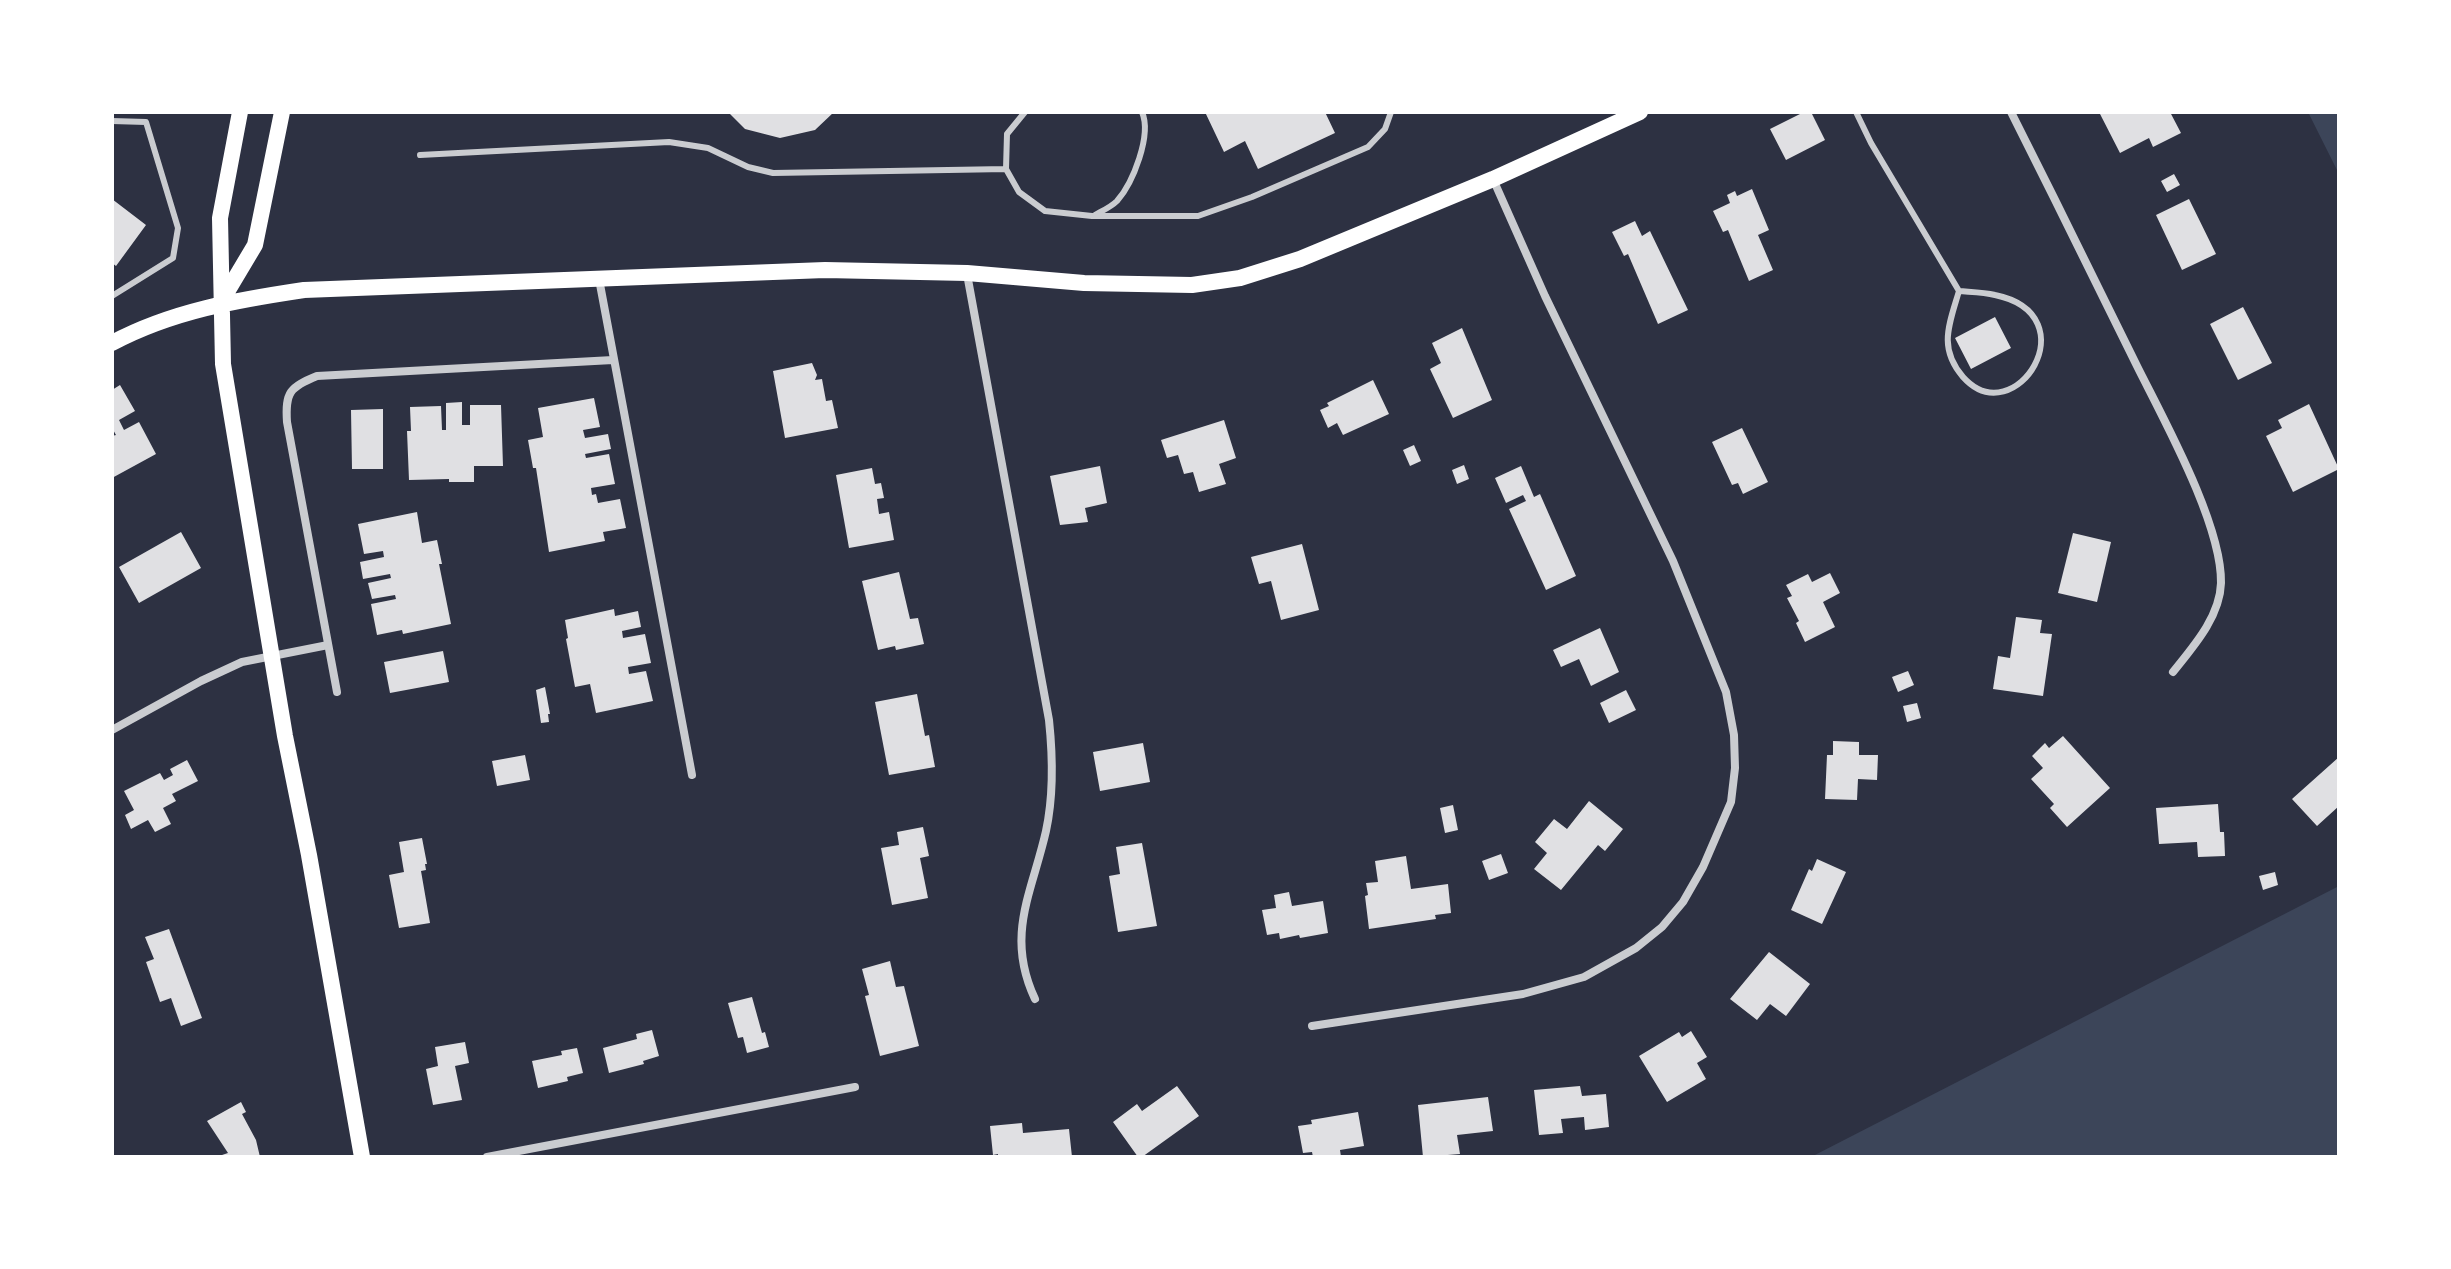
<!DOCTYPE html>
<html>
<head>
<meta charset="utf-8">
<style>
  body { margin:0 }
  #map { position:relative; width:2451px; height:1269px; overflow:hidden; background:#2d3142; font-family:Lato,sans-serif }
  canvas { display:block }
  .frame { position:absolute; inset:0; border:114px solid #fff; pointer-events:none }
</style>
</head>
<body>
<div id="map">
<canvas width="2451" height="1269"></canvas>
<div class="frame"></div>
</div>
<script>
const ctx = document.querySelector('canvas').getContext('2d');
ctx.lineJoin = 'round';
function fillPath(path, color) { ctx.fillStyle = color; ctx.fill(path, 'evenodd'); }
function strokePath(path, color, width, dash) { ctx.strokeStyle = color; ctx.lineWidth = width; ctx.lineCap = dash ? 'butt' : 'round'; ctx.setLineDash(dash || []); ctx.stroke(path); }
const green = new Path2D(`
  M 2308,112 L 2339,112 L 2339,174 Z
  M 2339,886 L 2339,1157 L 1811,1157 Z`);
const building = new Path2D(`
  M 728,112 L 834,112 L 815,130 L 780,138 L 745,129 Z
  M 1205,112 L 1325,112 L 1335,133 L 1258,169 L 1245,141 L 1224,152 Z
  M 1804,112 L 1811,112 L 1825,140 L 1786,160 L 1770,129 Z
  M 2099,112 L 2170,112 L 2181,133 L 2153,147 L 2149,138 L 2120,153 Z
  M 2174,174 L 2180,185 L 2167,192 L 2161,181 Z
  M 1752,189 L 1769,230 L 1758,235 L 1773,270 L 1749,281 L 1728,230 L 1723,232 L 1713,211 L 1730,203 L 1727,195 L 1735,191 L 1737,196 Z
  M 112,199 L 146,225 L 116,266 L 112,263 Z
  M 2189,199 L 2216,254 L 2182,270 L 2156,215 Z
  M 1635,221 L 1642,236 L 1650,231 L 1688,310 L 1658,324 L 1628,254 L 1624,256 L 1612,232 Z
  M 2243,307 L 2272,363 L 2238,380 L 2210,324 Z
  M 1995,317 L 2011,348 L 1971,369 L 1955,338 Z
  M 1462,328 L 1492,400 L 1453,418 L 1430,369 L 1441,363 L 1432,343 Z
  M 812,363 L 817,375 L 815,380 L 822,379 L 826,401 L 832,400 L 838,428 L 785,438 L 773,371 Z
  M 1373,380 L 1389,414 L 1343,435 L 1337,423 L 1328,428 L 1320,410 L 1329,406 L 1327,403 Z
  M 120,385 L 135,411 L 119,420 L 124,430 L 139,422 L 156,454 L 112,478 L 112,436 L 116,435 L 112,428 L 112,390 Z
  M 594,398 L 600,427 L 583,430 L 585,438 L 608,434 L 611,449 L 585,454 L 586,458 L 609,454 L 615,484 L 591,488 L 592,495 L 596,494 L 598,503 L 620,499 L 626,528 L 603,532 L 605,541 L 549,552 L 536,468 L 533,468 L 528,440 L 543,437 L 538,408 Z
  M 462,402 L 462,425 L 470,425 L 470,405 L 501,405 L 503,466 L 474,466 L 474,482 L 449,482 L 449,479 L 409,480 L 407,431 L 411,431 L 410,407 L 441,406 L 442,430 L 446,430 L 446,403 Z
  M 2309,404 L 2339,469 L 2293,492 L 2266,436 L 2282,428 L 2278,420 Z
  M 383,409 L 383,469 L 352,469 L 351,410 Z
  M 1224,420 L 1236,458 L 1219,464 L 1226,484 L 1199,492 L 1193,472 L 1184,474 L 1178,455 L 1167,458 L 1161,440 Z
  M 1742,428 L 1768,482 L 1743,494 L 1738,483 L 1732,485 L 1712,442 Z
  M 1414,445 L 1421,461 L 1410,466 L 1403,450 Z
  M 1464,465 L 1469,479 L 1457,484 L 1452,470 Z
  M 1100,466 L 1107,503 L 1085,508 L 1088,522 L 1060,525 L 1050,476 Z
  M 1521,466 L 1534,497 L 1540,494 L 1576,576 L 1546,590 L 1509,509 L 1526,501 L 1523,495 L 1506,503 L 1495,478 Z
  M 872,468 L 875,484 L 881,483 L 884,498 L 877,499 L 879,514 L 889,512 L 894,540 L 849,548 L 836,475 Z
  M 417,512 L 422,543 L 437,540 L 442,564 L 439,564 L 451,624 L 403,634 L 402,630 L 377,635 L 371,604 L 396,599 L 395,595 L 372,599 L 368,583 L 391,578 L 390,574 L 363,579 L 360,562 L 384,557 L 383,551 L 364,554 L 358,524 Z
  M 181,532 L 201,568 L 139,603 L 119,567 Z
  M 2073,533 L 2111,542 L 2097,602 L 2058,593 Z
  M 1302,544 L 1319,610 L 1281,620 L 1271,581 L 1259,584 L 1251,557 Z
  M 899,572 L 910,619 L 918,618 L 924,644 L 896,650 L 895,646 L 878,650 L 862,581 Z
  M 1830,573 L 1840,593 L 1823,602 L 1835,627 L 1805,642 L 1796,623 L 1799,621 L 1787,598 L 1792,596 L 1786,585 L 1808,574 L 1812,582 Z
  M 614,609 L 615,616 L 638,611 L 641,627 L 622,631 L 623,638 L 645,634 L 651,663 L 628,667 L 629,674 L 646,671 L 653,701 L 596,713 L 590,684 L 575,687 L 566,639 L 568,638 L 565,620 Z
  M 2016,617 L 2042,620 L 2040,633 L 2052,634 L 2043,696 L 1993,689 L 1998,656 L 2010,658 Z
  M 1600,628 L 1619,672 L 1591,686 L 1579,659 L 1561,667 L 1553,650 Z
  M 443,651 L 449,682 L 390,693 L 384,662 Z
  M 1908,671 L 1914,685 L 1898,692 L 1892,677 Z
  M 545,687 L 550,714 L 548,714 L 549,722 L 541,723 L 536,690 Z
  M 1626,690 L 1636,710 L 1609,723 L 1600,703 Z
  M 917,694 L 925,736 L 929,735 L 935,767 L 889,775 L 875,702 Z
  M 1917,703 L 1921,718 L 1907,722 L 1903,706 Z
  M 2063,736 L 2110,788 L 2067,827 L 2050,808 L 2054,804 L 2031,779 L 2043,768 L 2032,756 L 2045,743 L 2049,748 Z
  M 1833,741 L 1859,742 L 1859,755 L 1878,755 L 1877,780 L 1858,779 L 1857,800 L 1825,799 L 1827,755 L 1833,755 Z
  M 1143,743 L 1150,782 L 1100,791 L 1093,752 Z
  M 525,755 L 530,780 L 497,786 L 492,761 Z
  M 2339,757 L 2339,806 L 2317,826 L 2292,799 Z
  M 187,760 L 198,781 L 172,794 L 176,801 L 163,808 L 171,824 L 155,832 L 148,820 L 131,829 L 125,815 L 134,810 L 124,791 L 160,773 L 164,780 L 173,775 L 170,769 Z
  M 1589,801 L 1623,829 L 1605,851 L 1598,845 L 1561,890 L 1534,869 L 1547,853 L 1535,842 L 1554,819 L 1567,829 Z
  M 2218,804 L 2220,832 L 2224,832 L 2225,856 L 2198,857 L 2197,842 L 2159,844 L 2156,808 Z
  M 1453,805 L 1458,830 L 1445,833 L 1440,808 Z
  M 923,827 L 929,856 L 920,858 L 928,898 L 892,905 L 881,848 L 899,845 L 897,832 Z
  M 422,838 L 427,864 L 425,864 L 426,870 L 421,871 L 430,923 L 399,928 L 389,875 L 404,872 L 399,842 Z
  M 1142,843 L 1157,926 L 1118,932 L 1109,876 L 1120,874 L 1116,847 Z
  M 1501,854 L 1508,873 L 1489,880 L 1482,861 Z
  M 1406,856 L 1411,889 L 1448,884 L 1451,913 L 1435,915 L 1436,919 L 1369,929 L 1365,896 L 1368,895 L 1366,883 L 1378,882 L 1375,861 Z
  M 1817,859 L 1846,872 L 1822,924 L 1791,910 L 1809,869 L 1812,871 Z
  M 2275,872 L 2278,885 L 2263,890 L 2259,876 Z
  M 1289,892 L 1292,906 L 1323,901 L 1328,933 L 1300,938 L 1299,935 L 1280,939 L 1279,933 L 1267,935 L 1262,910 L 1276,908 L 1274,895 Z
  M 169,929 L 202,1018 L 181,1026 L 171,998 L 160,1002 L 146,962 L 154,959 L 145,937 Z
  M 1769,952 L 1810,984 L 1786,1016 L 1770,1004 L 1757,1020 L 1730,999 Z
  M 890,961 L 896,987 L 904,986 L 919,1046 L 880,1056 L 865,996 L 869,995 L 862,969 Z
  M 752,997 L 762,1033 L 765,1032 L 769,1047 L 747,1053 L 743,1037 L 738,1038 L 728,1003 Z
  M 652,1030 L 659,1056 L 643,1061 L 644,1064 L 609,1073 L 603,1048 L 637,1039 L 636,1034 Z
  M 1691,1031 L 1707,1057 L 1697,1063 L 1706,1079 L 1667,1102 L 1639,1056 L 1679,1032 L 1682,1037 Z
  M 465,1042 L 469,1063 L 455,1066 L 462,1100 L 433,1105 L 426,1069 L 438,1066 L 435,1047 Z
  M 577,1048 L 583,1073 L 567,1077 L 568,1081 L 538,1088 L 532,1061 L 562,1055 L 561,1051 Z
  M 1177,1086 L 1199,1116 L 1142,1157 L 1138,1157 L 1113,1122 L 1137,1104 L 1142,1111 Z
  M 1580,1086 L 1582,1096 L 1606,1094 L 1609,1127 L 1585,1130 L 1584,1117 L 1561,1119 L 1563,1133 L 1539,1135 L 1534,1090 Z
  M 1488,1097 L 1493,1131 L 1457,1135 L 1460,1154 L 1423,1157 L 1418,1105 Z
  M 241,1102 L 246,1112 L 242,1114 L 256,1140 L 260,1157 L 216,1157 L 228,1153 L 207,1121 Z
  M 1358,1112 L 1364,1146 L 1340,1150 L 1341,1157 L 1313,1157 L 1312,1152 L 1303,1153 L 1298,1126 L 1312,1124 L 1311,1120 Z
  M 1022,1123 L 1023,1133 L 1069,1129 L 1072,1157 L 998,1157 L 998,1154 L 993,1155 L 990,1126 Z`);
const service = new Path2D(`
  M 1856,112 L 1871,143 L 1959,291 C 1949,325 1938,348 1963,377 C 2015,435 2091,315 1995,295 C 1983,292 1970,292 1959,291
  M 112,121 L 146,122 L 178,228 L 173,258 L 112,296
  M 420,155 L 669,142 L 708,148 L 748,167 L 773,173 L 1006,169 L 1019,192 L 1045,211 L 1092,216 L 1198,216 L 1252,197 L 1368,147 L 1385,129 L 1391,112
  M 1006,169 L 1007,134 L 1025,112
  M 1095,215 C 1102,211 1111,207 1117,201 C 1133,183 1152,135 1142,112`);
const minor = new Path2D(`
  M 2011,112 C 2054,197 2096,283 2138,368 C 2165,422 2222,525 2221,583 C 2220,617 2193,647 2173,672
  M 967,274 L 1049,720 C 1053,758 1054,794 1046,831 C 1032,893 1005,935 1035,999
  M 599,279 L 692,775
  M 337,692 L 287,422 C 285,392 290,387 317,376 L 613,360
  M 112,730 L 201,681 L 242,662 L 328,645
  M 1312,1026 L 1523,994 L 1584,977 L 1636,948 L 1662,927 L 1683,902 L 1703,867 L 1731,802 L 1735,768 L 1734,735 L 1726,692 L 1673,561 L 1545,296 L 1493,179
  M 487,1157 L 855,1087`);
const secondary = new Path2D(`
  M 240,112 L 220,218 L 223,364 L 285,736 L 309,855 L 362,1157
  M 221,302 L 255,245 L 282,112
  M 112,343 C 172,311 237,300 304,290 L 825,270 L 967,273 L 1084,283 L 1192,285 L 1240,278 L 1300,259 L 1493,179 L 1640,112`);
fillPath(green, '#3c4559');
fillPath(building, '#e0e0e3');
strokePath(service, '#caccd0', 6);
strokePath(minor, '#caccd0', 8);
strokePath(secondary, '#fff', 16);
</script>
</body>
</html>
